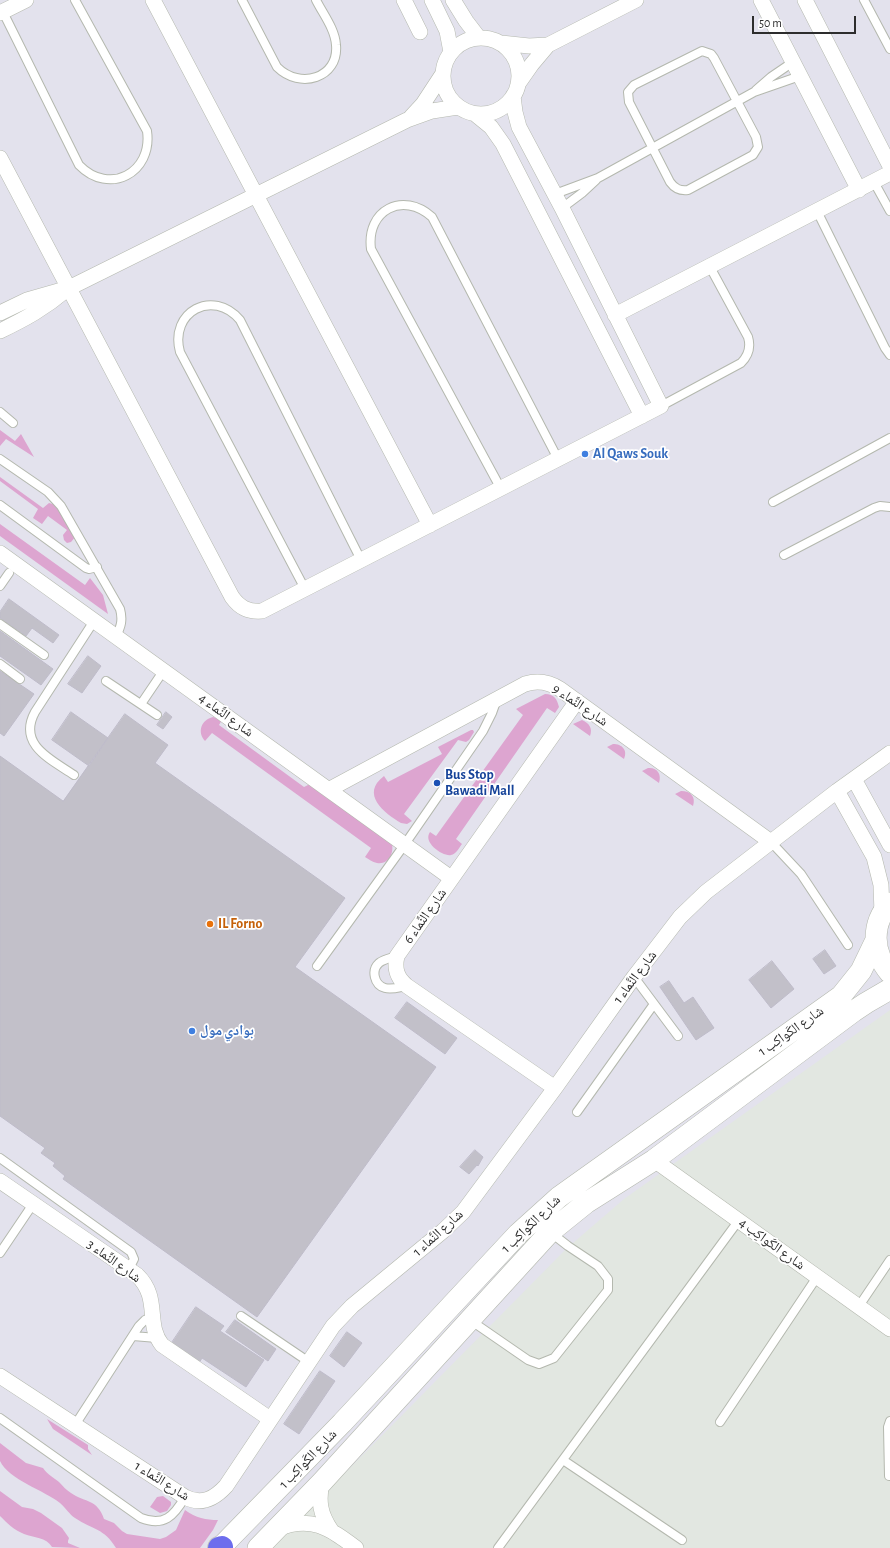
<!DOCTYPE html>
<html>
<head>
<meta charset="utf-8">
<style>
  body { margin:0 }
  #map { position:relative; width:890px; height:1548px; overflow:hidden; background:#e3e2ed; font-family:"Alegreya Sans",sans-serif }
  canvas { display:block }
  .scale { position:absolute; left:752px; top:16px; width:104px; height:18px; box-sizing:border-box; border:2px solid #2d2d2d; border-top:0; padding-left:5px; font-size:12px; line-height:14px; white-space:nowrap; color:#2d2d2d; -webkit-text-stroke:3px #fff; paint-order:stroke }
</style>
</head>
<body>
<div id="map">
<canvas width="890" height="1548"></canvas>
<div class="scale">50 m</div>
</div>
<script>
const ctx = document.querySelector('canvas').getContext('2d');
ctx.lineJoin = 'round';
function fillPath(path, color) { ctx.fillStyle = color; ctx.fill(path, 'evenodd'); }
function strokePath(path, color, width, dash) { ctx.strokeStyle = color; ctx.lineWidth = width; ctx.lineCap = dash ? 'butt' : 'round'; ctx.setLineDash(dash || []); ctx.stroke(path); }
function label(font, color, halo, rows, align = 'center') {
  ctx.font = font + ' "Alegreya Sans","Noto Naskh Arabic",sans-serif'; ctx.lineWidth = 3.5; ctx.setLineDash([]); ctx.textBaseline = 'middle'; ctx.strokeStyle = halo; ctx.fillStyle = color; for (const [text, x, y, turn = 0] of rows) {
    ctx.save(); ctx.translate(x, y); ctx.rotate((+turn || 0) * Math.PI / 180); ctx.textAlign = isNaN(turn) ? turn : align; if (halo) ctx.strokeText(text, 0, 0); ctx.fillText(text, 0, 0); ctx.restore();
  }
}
const industrial = new Path2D(`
  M 890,1010 L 890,1548 L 271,1548 L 566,1249 L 624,1199 Z`);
const green = new Path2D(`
  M 0,430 L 15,441 L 21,434 L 34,457 L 6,439 L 0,446 Z
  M 0,477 L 43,508 L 49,503 L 56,505 L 76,536 L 71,542 L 67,543 L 64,540 L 63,535 L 67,530 L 48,516 L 42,524 L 33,518 L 38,509 L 0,481 Z
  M 0,524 L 85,585 L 90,578 L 103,595 L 108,614 L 0,536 Z
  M 545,694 C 554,694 557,699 559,707 L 555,713 L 547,708 L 456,839 L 462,844 C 459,848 456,854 451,855 C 444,857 422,843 430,832 L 436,836 L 523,715 L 516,709 Z
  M 213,717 L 222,720 L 219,725 L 304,787 L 310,784 L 392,844 C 394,854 388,865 377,863 C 372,862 369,859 365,857 L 371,848 L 212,733 L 205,741 C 197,732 201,720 213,717 Z
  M 582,720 C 589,723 593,728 590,736 L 573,724 Z
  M 471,730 L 473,730 L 474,732 L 469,740 L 466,742 L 458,740 L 404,814 L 412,821 L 407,824 L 401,823 C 384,813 360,794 384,776 L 388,782 L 442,754 L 438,747 Z
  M 613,744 C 622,744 628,750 624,759 L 607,747 Z
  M 648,768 C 657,767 662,774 659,783 L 642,771 Z
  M 681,791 C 691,791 696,797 693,806 L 675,794 Z
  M 47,1419 L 88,1445 L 88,1449 L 92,1455 L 53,1429 Z
  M 0,1443 L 26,1463 L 43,1468 C 48,1475 53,1477 59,1482 C 63,1486 66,1490 71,1493 C 86,1503 97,1499 104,1519 L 114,1523 L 122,1531 L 127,1534 L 160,1539 L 166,1537 L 176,1530 L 185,1510 C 196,1518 206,1520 218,1520 L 213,1530 L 200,1548 L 116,1548 C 104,1528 93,1530 75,1518 C 69,1514 66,1508 60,1503 C 44,1490 9,1480 0,1461 C 0,1457 0,1448 0,1443 Z
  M 0,1491 L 22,1507 L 33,1509 L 41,1513 L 62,1528 L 69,1538 L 68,1541 L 68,1543 L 80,1548 L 52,1547 C 46,1537 34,1538 24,1534 C 14,1530 7,1523 0,1516 Z
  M 163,1496 L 171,1502 L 171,1505 L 167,1511 L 160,1513 L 150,1507 L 157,1497 Z`);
const building = new Path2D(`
  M 9,599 L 59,635 L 53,643 L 32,628 L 26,636 L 0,618 L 0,612 Z
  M 0,631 L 53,669 L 41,685 L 0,656 Z
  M 88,656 L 101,666 L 82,693 L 68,684 Z
  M 0,671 L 34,694 L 4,736 L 0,733 Z
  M 71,712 L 108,738 L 89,766 L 52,740 Z
  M 166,712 L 172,717 L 163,729 L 157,725 Z
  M 125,714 L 168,745 L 155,763 L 345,898 L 295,967 L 436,1067 L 257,1317 L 63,1179 L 65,1176 L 53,1166 L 55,1163 L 41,1153 L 45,1148 L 0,1116 L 0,756 L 63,801 Z
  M 825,950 L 836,966 L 824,974 L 813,959 Z
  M 772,961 L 794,989 L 771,1008 L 749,980 Z
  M 669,981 L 684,1003 L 693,997 L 714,1028 L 696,1040 L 660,987 Z
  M 407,1002 L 457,1038 L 445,1054 L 395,1018 Z
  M 475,1150 L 483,1157 L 478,1166 L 477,1165 L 469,1174 L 460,1167 Z
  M 196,1307 L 224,1326 L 220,1331 L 264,1360 L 246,1387 L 202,1358 L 199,1363 L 171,1344 Z
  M 235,1320 L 276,1349 L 268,1361 L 226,1332 Z
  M 347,1332 L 362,1343 L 344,1367 L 330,1356 Z
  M 320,1371 L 335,1381 L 299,1434 L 284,1424 Z`);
const lane = new Path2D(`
  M 242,0 L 277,67 C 300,90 339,78 336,45 C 335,29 323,14 316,0
  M 864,0 L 890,49
  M 3,12 L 79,165 C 109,196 153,173 147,131 L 75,0
  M 702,51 L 711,54 L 714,58 L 756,137 L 758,147 L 753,155 L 688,190 C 680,191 675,189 670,182 L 629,102 L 628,92 L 634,85 Z
  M 756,90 L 771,77 L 793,62
  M 874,182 L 890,211
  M 555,194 L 598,178 L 754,92 L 800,76
  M 562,208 L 582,193 L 596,180
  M 817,211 L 885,348 L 890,355
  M 661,406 L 741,363 C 749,355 751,347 748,337 L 710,267
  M 0,412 L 13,423
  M 0,459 L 48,492 L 61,506 L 120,609 C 123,620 121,627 116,636
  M 501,489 L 371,249 C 366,210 403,191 432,217 L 558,459
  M 773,502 L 890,438
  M 0,505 L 86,568 L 89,569 L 97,567
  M 784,555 L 874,508 L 880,506 L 890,507
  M 0,586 L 9,573
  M 305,589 L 180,352 C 169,312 213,288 240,320 L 361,560
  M 0,624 L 44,655
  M 0,664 L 20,679
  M 106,681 L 157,715
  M 141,704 L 164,670
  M 74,775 C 52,760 17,745 35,712 L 94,621
  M 771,842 L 801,874 L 848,945
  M 397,956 C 391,958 384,959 379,963 C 371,970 374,985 385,988 C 392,990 400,987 407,986
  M 317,966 L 405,844 L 483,731 L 492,713 L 497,699
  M 634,977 L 678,1036
  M 577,1112 L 654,1004
  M 0,1158 L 131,1252 L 134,1259 L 129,1269
  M 0,1253 L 33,1204
  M 859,1306 L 890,1260
  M 241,1316 L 309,1362
  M 470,1320 L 528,1360 L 539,1364 L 554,1358 L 608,1290 L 608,1279 L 598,1266 L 568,1246 L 550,1232
  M 133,1336 L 157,1338
  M 0,1418 L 141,1518 C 164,1527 174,1516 185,1497
  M 720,1422 L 817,1277
  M 75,1425 L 139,1326 L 145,1320 L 154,1316
  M 563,1460 L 682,1540
  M 889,1476 L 888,1427 L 890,1421
  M 498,1548 L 739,1220`);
const street = new Path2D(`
  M 153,0 L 430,525
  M 404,0 L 420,32
  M 432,0 L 447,31 L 451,52
  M 453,0 L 466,21 L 479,38
  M 761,0 L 859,190
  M 805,0 L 890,166
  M 0,13 L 26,0
  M443 76a38 38 0 1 1 76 0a38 38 0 1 1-76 0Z
  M 501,43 L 529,46 L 548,45
  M 518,84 L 532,64 L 548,45 L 636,0
  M 475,114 L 491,127 L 503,144 L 642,416
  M 411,117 L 423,104 L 442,75
  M 0,158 L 232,597 C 240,608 248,612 262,611 L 661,406 L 562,208 L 519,127 L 515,112 L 513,96
  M 0,313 L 27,300 L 69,288 L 407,120 L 432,111 L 458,107
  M 615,315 L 890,173
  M 0,331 C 25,319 45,308 66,290
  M 0,553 L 451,878
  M 854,779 L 890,845
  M 330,789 L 525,684 C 538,680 549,682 560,689 L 771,842
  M 837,791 L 874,857 L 881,885 L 882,913
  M 555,1088 L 407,986 C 397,978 394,969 397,956 L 577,701
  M 654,1160 L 890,1329
  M 0,1181 L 137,1275 C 161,1298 145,1324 162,1345 L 270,1419
  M 0,1376 L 185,1497 C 202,1506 215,1498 226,1486 L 333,1326 L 352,1306 L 443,1231 L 463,1212 L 555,1088 L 634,977 L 680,917 L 706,892 L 837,791 L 890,753
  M 322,1482 C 318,1501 320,1514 331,1530
  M 277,1529 C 311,1515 329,1528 356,1548`);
const secondary = new Path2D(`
  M 890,903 C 871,924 872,952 890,973
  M 220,1548 L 342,1423 L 518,1234 L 559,1197 L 841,996 L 861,971 L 875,942
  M 258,1548 L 322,1482 L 550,1232 L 586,1203 L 654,1160 L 854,1011 L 866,1003 L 890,989`);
const highway = new Path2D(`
  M 219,1548 L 222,1547`);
const markers = [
  [585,454,4,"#3f7fe0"],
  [437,783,4,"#1a4fb4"],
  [210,924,4,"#e8710a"],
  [192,1031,4,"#3f7fe0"]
];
const shopNames = [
  ["Al Qaws Souk",593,454],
  ["بوادي مول",200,1031]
];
const streetNames = [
  ["شارع النَّماء 9",580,705,34],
  ["شارع النَّماء 4",226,715,36],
  ["شارع النَّماء 6",425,916,-55],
  ["شارع النَّماء 1",635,977,-53],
  ["شارع الكَواكِب 1",791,1031,-35],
  ["شارع الكَواكِب 1",531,1224,-44],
  ["شارع النَّماء 1",438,1233,-42],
  ["شارع الكَواكِب 4",772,1244,36],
  ["شارع النَّماء 3",114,1261,36],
  ["شارع الكَواكِب 1",308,1459,-46],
  ["شارع النَّماء 1",162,1481,32]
];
const transitNames = [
  ["Bus Stop",445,775],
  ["Bawadi Mall",445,791]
];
const foodNames = [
  ["IL Forno",218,924]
];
fillPath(industrial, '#e2e7e1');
fillPath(green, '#dda5d0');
fillPath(building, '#c2c0c9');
strokePath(building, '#bebbc9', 1);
strokePath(lane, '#b4b8ae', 10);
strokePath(street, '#b4b8ae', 16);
strokePath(secondary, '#b4b8ae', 22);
strokePath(highway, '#c4c4c4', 24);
strokePath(lane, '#fff', 8);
strokePath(street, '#fff', 15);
strokePath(secondary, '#fff', 21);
strokePath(highway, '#6d6ded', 22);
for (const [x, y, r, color] of markers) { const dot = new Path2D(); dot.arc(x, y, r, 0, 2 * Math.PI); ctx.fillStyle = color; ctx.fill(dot); strokePath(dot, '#fff', 1.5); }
label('bold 14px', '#366cbe', '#fff', shopNames, 'left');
label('14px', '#2d2d2d', '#fff', streetNames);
label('bold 14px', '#164399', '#fff', transitNames, 'left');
label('bold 14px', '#c56008', '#fff', foodNames, 'left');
</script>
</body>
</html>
